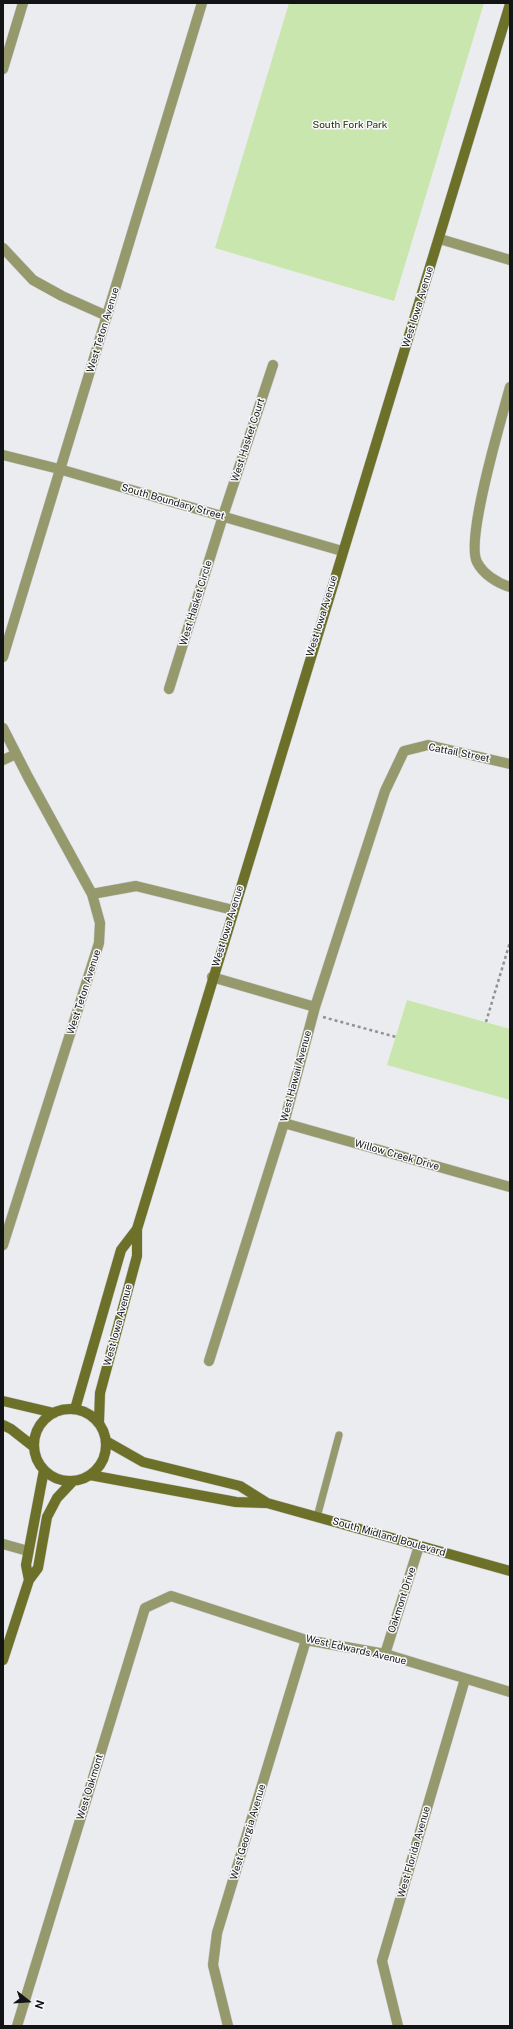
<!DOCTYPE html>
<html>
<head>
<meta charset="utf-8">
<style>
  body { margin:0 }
  #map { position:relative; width:513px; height:2029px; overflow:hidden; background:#ebecef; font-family:"Public Sans",sans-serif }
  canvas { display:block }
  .frame { position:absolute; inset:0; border:4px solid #131415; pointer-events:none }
  .north { position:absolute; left:8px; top:1981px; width:40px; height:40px; -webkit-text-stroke:3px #f9f9fc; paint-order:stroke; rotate:107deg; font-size:11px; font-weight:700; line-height:16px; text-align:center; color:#131415 }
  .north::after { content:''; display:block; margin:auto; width:14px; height:18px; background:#131415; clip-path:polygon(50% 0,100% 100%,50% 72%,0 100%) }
</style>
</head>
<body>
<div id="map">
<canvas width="513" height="2029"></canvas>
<div class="frame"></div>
<div class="north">N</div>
</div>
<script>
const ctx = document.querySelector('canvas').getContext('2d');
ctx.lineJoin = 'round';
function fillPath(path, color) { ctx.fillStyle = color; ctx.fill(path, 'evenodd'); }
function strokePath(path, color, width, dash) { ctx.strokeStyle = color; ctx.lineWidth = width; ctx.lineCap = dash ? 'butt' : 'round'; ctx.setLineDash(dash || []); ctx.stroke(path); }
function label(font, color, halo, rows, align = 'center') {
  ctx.font = font + ' "Public Sans",sans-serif'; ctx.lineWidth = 3; ctx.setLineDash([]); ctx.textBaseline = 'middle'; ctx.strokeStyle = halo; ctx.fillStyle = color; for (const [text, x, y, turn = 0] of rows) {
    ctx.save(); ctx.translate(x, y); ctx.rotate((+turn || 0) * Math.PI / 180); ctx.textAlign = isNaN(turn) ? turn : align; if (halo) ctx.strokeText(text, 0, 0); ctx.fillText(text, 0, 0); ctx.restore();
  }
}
const green = new Path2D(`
  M 289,3 L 484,3 L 394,301 L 215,248 Z
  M 407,1000 L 510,1029 L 510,1100 L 387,1065 Z`);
const path = new Path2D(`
  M 323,1017 L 396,1037
  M 486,1022 L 510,942`);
const lane = new Path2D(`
  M 317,1517 L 339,1435`);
const street = new Path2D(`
  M 3,69 L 23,3
  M 440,239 L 510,260
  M 3,248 L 33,280 L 62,296 L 107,316
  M 510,387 C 502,417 465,539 477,562 C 483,574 497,583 510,587
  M 3,455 L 59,469 L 342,551
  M 3,657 L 202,3
  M 169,689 L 223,516 L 273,365
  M 3,728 L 28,777 L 92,894 L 100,923 L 99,943 L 3,1245
  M 3,760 L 16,754
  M 92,894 L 136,886 L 233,910
  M 212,977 L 315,1007
  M 284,1123 L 510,1187
  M 209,1361 L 284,1123 L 315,1007 L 385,791 L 404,751 L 428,745 L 510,764
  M 3,1544 L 28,1551
  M 385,1654 L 419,1546
  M 17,2026 L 145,1608 L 171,1596 L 306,1640 L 385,1654 L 510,1692
  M 228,2026 L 213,1965 L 217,1933 L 306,1640
  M 398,2026 L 382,1961 L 465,1679`);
const secondary = new Path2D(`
  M 3,1401 L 54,1413
  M34 1445a36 36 0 1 1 72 0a36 36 0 1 1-72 0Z
  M 75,1409 L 121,1250 L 137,1229
  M 99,1422 L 100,1393 L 137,1256 L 137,1229 L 510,4
  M 3,1425 L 11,1429 L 34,1447
  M 106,1441 L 143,1462 L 240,1486 L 267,1503 L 510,1571
  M 90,1475 L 236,1502 L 265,1503
  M 29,1580 L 26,1565 L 44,1470
  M 3,1660 L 29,1580 L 38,1568 L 47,1517 L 57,1498 L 73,1481`);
const parkNames = [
  ["South Fork Park",350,125]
];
const streetNames = [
  ["West Iowa Avenue",418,307,-73],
  ["West Teton Avenue",103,330,-73],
  ["West Hasket Court",248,440,-72],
  ["South Boundary Street",173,502,16],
  ["West Hasket Circle",196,603,-73],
  ["West Iowa Avenue",322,616,-73],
  ["Cattail Street",459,753,11],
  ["West Iowa Avenue",228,926,-73],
  ["West Teton Avenue",84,992,-72],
  ["West Hawaii Avenue",296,1076,-75],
  ["Willow Creek Drive",397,1155,16],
  ["West Iowa Avenue",118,1325,-75],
  ["South Midland Boulevard",389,1537,16],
  ["Oakmont Drive",402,1600,-72],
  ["West Edwards Avenue",356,1650,13],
  ["West Oakmont",90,1787,-73],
  ["West Georgia Avenue",248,1832,-73],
  ["West Florida Avenue",414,1852,-74]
];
fillPath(green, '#cae6af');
strokePath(lane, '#c8c9cc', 8);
strokePath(street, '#c8c9cc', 11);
strokePath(secondary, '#c8c9cc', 11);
strokePath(path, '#919294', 2.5, [3, 3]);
strokePath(lane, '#95996c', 7);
strokePath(street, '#95996c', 10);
strokePath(secondary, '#6c7028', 10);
label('10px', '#21320a', '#f9f9fc', parkNames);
label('10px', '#131415', '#f9f9fc', streetNames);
</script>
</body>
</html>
